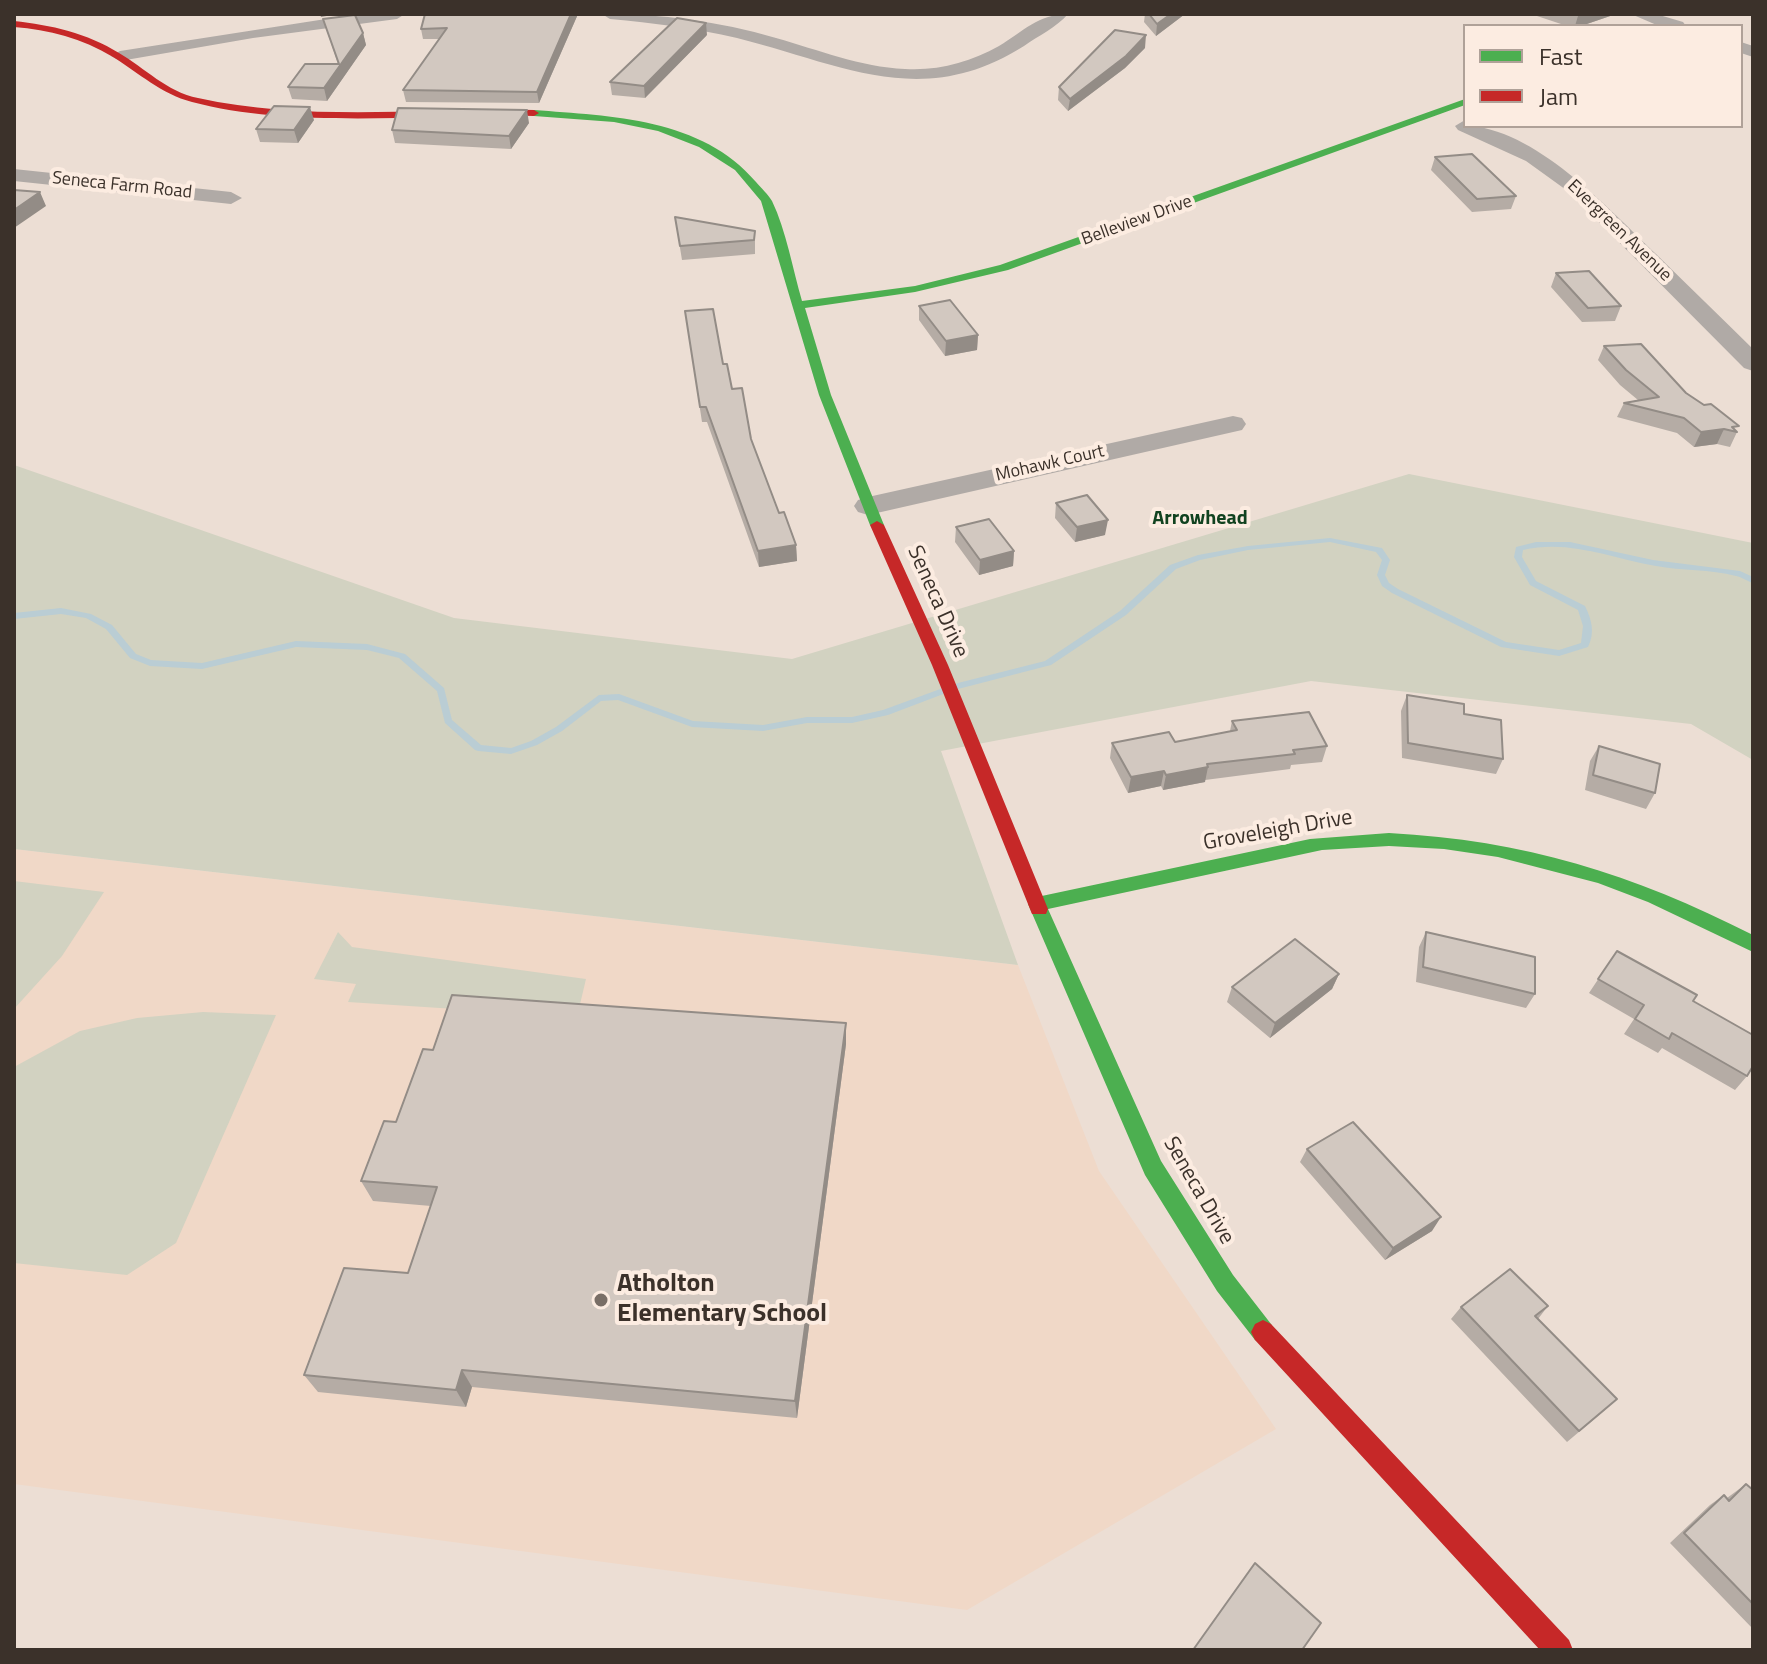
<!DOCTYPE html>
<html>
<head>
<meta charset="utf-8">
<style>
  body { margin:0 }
  #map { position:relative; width:1767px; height:1664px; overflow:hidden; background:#ecded4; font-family:"Titillium Web",sans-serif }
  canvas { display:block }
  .frame { position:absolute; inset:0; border:16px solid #3b312a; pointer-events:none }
  .legend { position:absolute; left:1463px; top:24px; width:280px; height:104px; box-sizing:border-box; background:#fcece1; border:2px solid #afa198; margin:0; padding:10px 14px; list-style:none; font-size:24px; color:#3b312a }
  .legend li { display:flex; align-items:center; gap:16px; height:40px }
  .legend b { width:40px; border:2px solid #afa198 }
</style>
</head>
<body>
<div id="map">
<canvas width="1767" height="1664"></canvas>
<div class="frame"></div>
<ul class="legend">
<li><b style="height:10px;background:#4caf50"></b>Fast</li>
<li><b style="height:10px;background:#c62828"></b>Jam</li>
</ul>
</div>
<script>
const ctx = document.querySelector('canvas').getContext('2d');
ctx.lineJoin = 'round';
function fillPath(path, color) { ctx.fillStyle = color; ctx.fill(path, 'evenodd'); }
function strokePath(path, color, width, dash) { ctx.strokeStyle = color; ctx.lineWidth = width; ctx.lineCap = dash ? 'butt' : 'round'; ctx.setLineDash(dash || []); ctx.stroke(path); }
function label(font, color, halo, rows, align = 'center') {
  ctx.font = font + ' "Titillium Web",sans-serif'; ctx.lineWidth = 8; ctx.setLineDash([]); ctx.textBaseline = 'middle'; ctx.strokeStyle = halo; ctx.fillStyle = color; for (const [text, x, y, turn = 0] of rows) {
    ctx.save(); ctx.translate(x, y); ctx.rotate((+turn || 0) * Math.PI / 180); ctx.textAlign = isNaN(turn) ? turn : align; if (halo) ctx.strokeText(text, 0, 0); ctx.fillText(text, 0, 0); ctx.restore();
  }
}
const built = new Path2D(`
  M 14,849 L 1018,965 L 1099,1171 L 1276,1429 L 967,1610 L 14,1484 Z`);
const green = new Path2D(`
  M 14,465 L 454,618 L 792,659 L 1409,474 L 1753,543 L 1753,760 L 1691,724 L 1311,681 L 941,751 L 1018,965 L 14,849 Z
  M 14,881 L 104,892 L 62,956 L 14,1009 Z
  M 338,932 L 352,947 L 586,979 L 577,1017 L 348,1002 L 356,984 L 314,979 Z
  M 203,1012 L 276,1015 L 176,1243 L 127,1275 L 14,1263 L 14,1067 L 80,1031 L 137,1018 Z`);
const stream = new Path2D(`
  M 1330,538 L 1382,548 L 1390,560 L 1385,575 L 1389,583 L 1398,589 L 1506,642 L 1559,650 L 1581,643 L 1583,626 L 1578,610 L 1530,585 L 1514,557 L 1516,547 L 1536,542 L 1570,542 L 1653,560 L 1740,571 L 1753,577 L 1753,583 C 1747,581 1742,577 1736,576 C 1710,569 1682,571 1656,566 C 1611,558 1569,539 1523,550 L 1522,557 L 1536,581 L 1585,606 C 1592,620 1595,633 1588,647 L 1559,656 L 1501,647 L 1392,593 L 1382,586 L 1377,575 L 1382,560 L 1376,552 L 1330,542 L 1248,550 L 1200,560 L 1176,569 L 1126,615 L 1051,665 L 958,689 L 953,686 L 958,683 L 1045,661 L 1120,611 L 1170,565 L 1198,555 L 1248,546 Z
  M 61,608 L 91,614 L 112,625 L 136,654 L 151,660 L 202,663 L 296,641 L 367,644 L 405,654 L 444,688 L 452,720 L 481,745 L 511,748 L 531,741 L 556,727 L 599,695 L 619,694 L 693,721 L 763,725 L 807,717 L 852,717 L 883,710 L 943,688 L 948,691 L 946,693 L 888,715 L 852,723 L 807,723 L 763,731 L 692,727 L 618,700 L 601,701 L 562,731 L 537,745 L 511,754 L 478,751 L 475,750 L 445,723 L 437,691 L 399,658 L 367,650 L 296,647 L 202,669 L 150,666 L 130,658 L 106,629 L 86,618 L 61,614 L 14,619 L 14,613 Z`);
const street = new Path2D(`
  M 358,14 L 405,14 L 397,19 L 253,38 L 120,61 L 111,56 L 120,51 Z
  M 602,14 C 662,14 718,21 776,38 C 819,50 860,67 905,69 C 939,71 970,62 999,46 C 1024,31 1038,14 1068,14 C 1057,27 1038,36 1024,46 C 922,111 841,64 737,38 C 695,28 653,23 610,19 Z
  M 1631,14 L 1656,14 L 1683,22 L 1686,26 L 1659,26 Z
  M 1741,42 L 1753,46 L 1753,57 L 1741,53 Z
  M 1465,120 L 1465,126 C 1533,126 1610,210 1656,254 C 1688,286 1721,317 1753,349 L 1753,371 L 1744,368 L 1569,192 L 1526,161 L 1458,130 L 1455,126 Z
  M 14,169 L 231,192 L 242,198 L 231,204 L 14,181 Z
  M 1233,416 L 1242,418 L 1246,424 L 1242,430 L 868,515 L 858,512 L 854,506 L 858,500 L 868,497 Z`);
const fast = new Path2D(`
  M 1465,99 L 1465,105 L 1008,270 L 915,292 L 805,308 L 831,395 L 884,525 L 877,529 L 870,525 L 819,395 L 761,201 L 735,170 L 699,147 L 658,131 L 614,122 L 534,116 L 529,113 L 534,110 C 611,116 702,118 756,182 C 761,188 768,194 772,201 C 786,230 793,270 802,301 L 915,286 L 1000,265 Z
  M 1389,833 C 1524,840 1633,874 1753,935 L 1753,952 L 1648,902 L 1598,883 L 1498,857 L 1444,849 L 1389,846 L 1322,850 L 1048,909 L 1161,1161 L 1233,1275 L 1271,1324 L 1275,1332 L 1271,1340 L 1263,1344 L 1255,1340 L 1217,1291 L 1145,1175 L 1028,904 L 1030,899 L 1037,897 L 1310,839 Z`);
const jam = new Path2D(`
  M 14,21 C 51,25 87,33 119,53 C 145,68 167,92 198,98 C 307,122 423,108 534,110 L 539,113 L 534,116 C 428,114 293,129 192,102 C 161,94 139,73 113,57 C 82,38 49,30 14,27 Z
  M 877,521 L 884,525 L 948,665 L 1048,909 L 1046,914 L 1032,914 L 1030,909 L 932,665 L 870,525 Z
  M 1263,1320 L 1271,1324 L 1569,1640 L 1573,1650 L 1540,1650 L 1255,1340 L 1251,1332 L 1255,1324 Z`);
const wall = new Path2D(`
  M 425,14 L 578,14 L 539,103 L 406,102 L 403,90 L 439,39 L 423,39 L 421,29 Z
  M 1145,14 L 1185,14 L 1156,36 L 1144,22 Z
  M 1531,14 L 1616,14 L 1581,26 L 1567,26 Z
  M 323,19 L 363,33 L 366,45 L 327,101 L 292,99 L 288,87 L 338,64 Z
  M 707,35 L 645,98 L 612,95 L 610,82 Z
  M 1145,48 L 1125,68 L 1068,111 L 1058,100 L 1059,87 Z
  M 314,120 L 298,143 L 260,142 L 256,129 Z
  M 529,123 L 511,149 L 395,143 L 392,130 Z
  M 1435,157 L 1516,196 L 1511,209 L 1472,212 L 1431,170 Z
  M 675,217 L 755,231 L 755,254 L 682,260 Z
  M 1556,273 L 1621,306 L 1615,321 L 1582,322 L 1551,287 Z
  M 919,306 L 978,335 L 977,350 L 945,356 L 919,320 Z
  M 685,311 L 723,364 L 779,513 L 796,545 L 797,561 L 759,567 L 707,422 L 702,422 Z
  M 1604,346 L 1686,393 L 1736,431 L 1737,432 L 1730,447 L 1717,444 L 1694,447 L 1677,433 L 1617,417 L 1624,403 L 1638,400 L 1620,385 L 1598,360 Z
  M 1056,503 L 1105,535 L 1075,542 L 1055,518 Z
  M 956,527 L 1014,551 L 1013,566 L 979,575 L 955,542 Z
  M 1407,695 L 1464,714 L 1503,759 L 1496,774 L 1402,758 L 1401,711 Z
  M 1232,721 L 1327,746 L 1322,762 L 1291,765 L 1290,769 L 1205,780 L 1205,782 L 1163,790 L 1161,786 L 1128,793 L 1110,758 L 1112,743 L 1175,742 L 1230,731 Z
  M 1599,746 L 1655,793 L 1646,809 L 1585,790 L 1590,761 Z
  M 1426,932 L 1535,994 L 1526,1008 L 1416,982 L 1419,947 Z
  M 1617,951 L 1693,1001 L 1747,1076 L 1735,1090 L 1662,1048 L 1658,1053 L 1624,1034 L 1634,1019 L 1589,993 Z
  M 1339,974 L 1332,989 L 1270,1038 L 1227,1002 L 1232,987 Z
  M 846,1044 L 797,1418 L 472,1387 L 466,1407 L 318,1392 L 304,1375 L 408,1273 L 431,1206 L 373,1201 L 361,1181 L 396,1122 L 433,1050 Z
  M 1307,1149 L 1432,1231 L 1385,1260 L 1300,1162 Z
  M 1548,1306 L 1538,1319 L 1605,1410 L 1567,1442 L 1451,1319 L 1461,1307 Z
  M 1746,1484 L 1753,1490 L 1753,1629 L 1670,1543 L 1710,1505 L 1724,1495 L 1727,1498 Z`);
const shadedWall = new Path2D(`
  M 320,14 L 338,14 L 321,17 Z
  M 571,14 L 578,14 L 539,103 L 537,92 Z
  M 1171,14 L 1185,14 L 1156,36 L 1157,24 Z
  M 1585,14 L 1616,14 L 1581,26 L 1575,26 L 1578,16 Z
  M 706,23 L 707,35 L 645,98 L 644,86 Z
  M 363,33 L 366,45 L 327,101 L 324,88 Z
  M 1146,35 L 1145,48 L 1125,68 L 1068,111 L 1070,99 Z
  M 310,107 L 314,120 L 298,143 L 294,130 Z
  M 527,110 L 529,123 L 511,149 L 509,136 Z
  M 40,192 L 46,206 L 14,228 L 14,210 Z
  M 978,335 L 977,350 L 945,356 L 946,341 Z
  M 1724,429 L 1717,444 L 1694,447 L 1701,432 Z
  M 1108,520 L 1105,535 L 1075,542 L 1077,527 Z
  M 796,545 L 797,561 L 759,567 L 758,551 Z
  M 1014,551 L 1013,566 L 979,575 L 980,560 Z
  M 1208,767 L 1205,782 L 1163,790 L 1166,775 Z
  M 1164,771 L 1161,786 L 1128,793 L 1131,777 Z
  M 1339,974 L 1332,989 L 1270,1038 L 1275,1023 Z
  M 846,1023 L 846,1044 L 797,1418 L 795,1401 Z
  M 1441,1217 L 1432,1231 L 1385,1260 L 1393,1248 Z
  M 462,1370 L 472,1387 L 466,1407 L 456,1390 Z`);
const building = new Path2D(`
  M 425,14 L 571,14 L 537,92 L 403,90 L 447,28 L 421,29 Z
  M 1149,14 L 1171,14 L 1157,24 Z
  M 355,15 L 363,33 L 324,88 L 288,87 L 305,64 L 339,64 L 323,19 Z
  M 677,18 L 706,23 L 644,86 L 610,82 Z
  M 1115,30 L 1146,35 L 1126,56 L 1070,99 L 1059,87 Z
  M 274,106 L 310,107 L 294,130 L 256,129 Z
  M 398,108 L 527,110 L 509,136 L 392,130 Z
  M 1472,154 L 1516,196 L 1477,199 L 1435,157 Z
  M 14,190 L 40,192 L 14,210 Z
  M 675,217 L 755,231 L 754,240 L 680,246 Z
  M 1589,271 L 1621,306 L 1588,308 L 1556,273 Z
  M 950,300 L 978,335 L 946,341 L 919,306 Z
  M 713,309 L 723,364 L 727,364 L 732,389 L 742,388 L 751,439 L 779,513 L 784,512 L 796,545 L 758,551 L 706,407 L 700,407 L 685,311 Z
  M 1641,344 L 1686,393 L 1704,405 L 1711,404 L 1739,426 L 1732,427 L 1737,432 L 1724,429 L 1701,432 L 1684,418 L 1624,403 L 1659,397 L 1626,370 L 1604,346 Z
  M 1087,495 L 1108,520 L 1077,527 L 1056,503 Z
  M 989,519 L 1014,551 L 980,560 L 956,527 Z
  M 1407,695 L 1464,704 L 1464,714 L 1501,720 L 1503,759 L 1408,743 Z
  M 1309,712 L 1327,746 L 1293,750 L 1295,754 L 1207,764 L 1208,767 L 1166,775 L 1164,771 L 1131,777 L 1112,743 L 1169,732 L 1175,742 L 1237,730 L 1232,721 Z
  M 1599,746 L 1660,764 L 1655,793 L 1593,775 Z
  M 1426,932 L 1535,957 L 1535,994 L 1423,967 Z
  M 1295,939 L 1339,974 L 1275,1023 L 1232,987 Z
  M 1617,951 L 1697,995 L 1693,1001 L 1753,1035 L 1753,1066 L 1747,1076 L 1672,1033 L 1669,1039 L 1635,1019 L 1644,1005 L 1598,979 Z
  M 452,995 L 846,1023 L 795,1401 L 462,1370 L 456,1390 L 304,1375 L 344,1268 L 408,1273 L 437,1187 L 361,1181 L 384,1121 L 396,1122 L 423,1049 L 433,1050 Z
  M 1353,1122 L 1441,1217 L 1393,1248 L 1307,1149 Z
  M 1510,1269 L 1548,1306 L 1535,1316 L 1617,1399 L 1579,1431 L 1461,1307 Z
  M 1746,1484 L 1753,1490 L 1753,1604 L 1684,1533 L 1724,1495 L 1729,1501 Z
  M 1255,1563 L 1321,1623 L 1302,1650 L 1193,1650 Z`);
const markers = [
  [601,1300,8,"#796e66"]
];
const farStreetnames = [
  ["Seneca Farm Road",122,186,6],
  ["Belleview Drive",1137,221,-20],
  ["Evergreen Avenue",1619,231,44],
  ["Mohawk Court",1050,464,-13]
];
const farNeighbourhoodnames = [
  ["Arrowhead",1200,519]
];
const streetNames = [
  ["Seneca Drive",937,602,66],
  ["Groveleigh Drive",1278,831,-10],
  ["Seneca Drive",1198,1191,60]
];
const nearPoinames = [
  ["Atholton",617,1285],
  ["Elementary School",617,1315]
];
fillPath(built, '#f0d8c7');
fillPath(green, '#d2d2c1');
fillPath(stream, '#bacdd4');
fillPath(street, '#b0aaa6');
fillPath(fast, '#4caf50');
fillPath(jam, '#c62828');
fillPath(wall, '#b5aca5');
fillPath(shadedWall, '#938c86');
fillPath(building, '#d2c8c0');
strokePath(building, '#938c86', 2);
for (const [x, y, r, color] of markers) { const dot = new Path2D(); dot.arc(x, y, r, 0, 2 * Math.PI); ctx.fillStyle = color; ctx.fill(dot); strokePath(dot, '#fcece1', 3); }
label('18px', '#3b312a', '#fcece1', farStreetnames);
label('bold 20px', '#124320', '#fcece1', farNeighbourhoodnames);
label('22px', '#3b312a', '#fcece1', streetNames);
label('bold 26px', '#3b312a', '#fcece1', nearPoinames, 'left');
</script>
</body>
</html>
